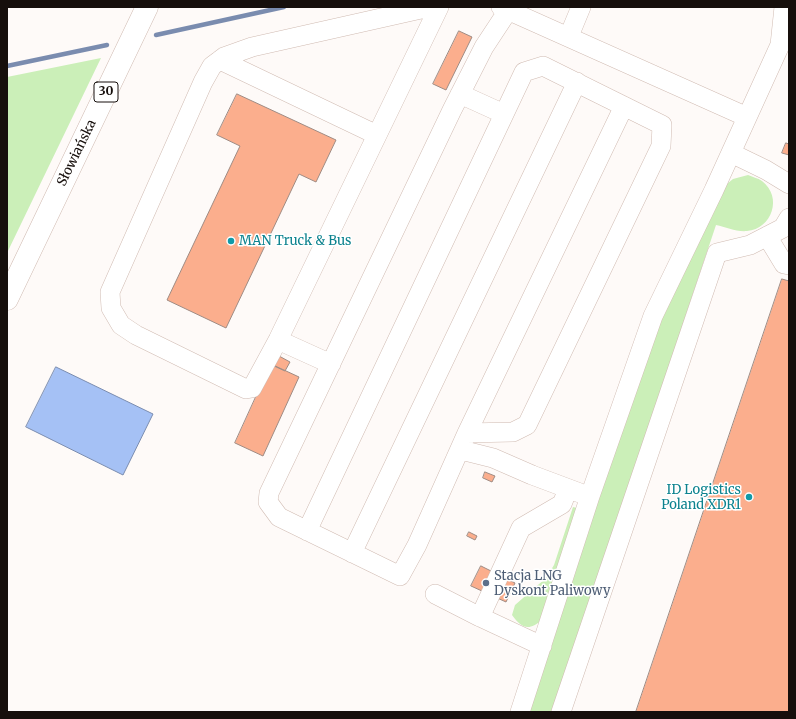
<!DOCTYPE html>
<html>
<head>
<meta charset="utf-8">
<style>
  body { margin:0 }
  #map { position:relative; width:796px; height:719px; overflow:hidden; background:#fefaf8; font-family:Merriweather,serif }
  canvas { display:block }
  .frame { position:absolute; inset:0; border:8px solid #160f0c; pointer-events:none }
</style>
</head>
<body>
<div id="map">
<canvas width="796" height="719"></canvas>
<div class="frame"></div>
</div>
<script>
const ctx = document.querySelector('canvas').getContext('2d');
ctx.lineJoin = 'round';
function fillPath(path, color) { ctx.fillStyle = color; ctx.fill(path, 'evenodd'); }
function strokePath(path, color, width, dash) { ctx.strokeStyle = color; ctx.lineWidth = width; ctx.lineCap = dash ? 'butt' : 'round'; ctx.setLineDash(dash || []); ctx.stroke(path); }
function label(font, color, halo, rows, align = 'center') {
  ctx.font = font + ' Merriweather,serif'; ctx.lineWidth = 3; ctx.setLineDash([]); ctx.textBaseline = 'middle'; ctx.strokeStyle = halo; ctx.fillStyle = color; for (const [text, x, y, turn = 0] of rows) {
    ctx.save(); ctx.translate(x, y); ctx.rotate((+turn || 0) * Math.PI / 180); ctx.textAlign = isNaN(turn) ? turn : align; if (halo) ctx.strokeText(text, 0, 0); ctx.fillText(text, 0, 0); ctx.restore();
  }
}
const green = new Path2D(`
  M 101,58 L 7,253 L 7,77 Z
  M 748,175 C 752,177 758,178 762,181 C 783,197 772,229 747,231 C 736,232 726,227 716,225 L 553,712 L 529,712 L 577,563 L 653,335 L 723,187 L 733,179 Z
  M 573,507 L 577,508 L 542,620 C 529,631 522,629 512,615 L 515,605 L 546,578 L 554,565 Z`);
const water = new Path2D(`
  M 56,367 L 153,414 L 123,475 L 26,427 Z`);
const stream = new Path2D(`
  M 156,35 L 284,7
  M 7,66 L 107,45`);
const building = new Path2D(`
  M 459,31 L 472,37 L 446,90 L 433,84 Z
  M 237,94 L 336,140 L 316,182 L 299,174 L 226,328 L 167,300 L 240,146 L 217,135 Z
  M 786,143 L 789,144 L 789,155 L 782,153 Z
  M 782,279 L 789,281 L 789,712 L 636,712 Z
  M 279,356 L 290,362 L 285,371 L 274,366 Z
  M 271,364 L 299,377 L 263,456 L 235,443 Z
  M 485,472 L 495,476 L 492,482 L 483,478 Z
  M 469,532 L 477,536 L 475,540 L 467,536 Z
  M 481,566 L 515,583 L 506,602 L 471,586 Z`);
const minor = new Path2D(`
  M 430,7 L 252,47 L 224,57 L 212,66 L 203,82 L 110,292 L 111,308 L 121,325 L 136,335 L 246,389 L 252,388 L 278,340 L 439,7
  M 501,7 L 747,117
  M 509,9 L 484,47 L 452,110 L 269,493 L 268,502 L 279,517 L 400,576 L 417,545 L 467,433 L 624,106
  M 569,36 L 581,7
  M 220,60 L 377,135
  M 460,94 L 504,114
  M 731,153 L 766,170 L 789,184
  M 767,236 L 784,264 L 789,265
  M 278,340 L 331,364
  M 461,450 L 493,458 L 532,475 L 580,493
  M 307,531 L 524,72 L 543,66 L 662,125 L 661,146 L 527,425 L 513,432 L 467,433
  M 352,553 L 577,82
  M 435,594 L 480,617 L 542,646
  M 480,617 L 521,528 L 562,504 L 568,489
  M 520,712 L 590,496 L 653,316 L 714,190 L 780,45 L 784,7
  M 561,712 L 717,253 L 750,245 L 783,228 L 789,218`);
const major = new Path2D(`
  M 7,299 L 147,7`);
const markers = [
  [231,241,4,"#0f9aa8"],
  [749,497,4,"#0f9aa8"],
  [486,583,4,"#5c6f8a"]
];
const shields = [
  [106,92,24]
];
const shieldNames = [
  ["30",106,92]
];
const streetNames = [
  ["Słowiańska",77,153,-64]
];
const cultureNames = [
  ["MAN Truck & Bus",239,241],
  ["ID Logistics",741,490,"right"],
  ["Poland XDR1",741,505,"right"]
];
const serviceNames = [
  ["Stacja LNG",494,576],
  ["Dyskont Paliwowy",494,591]
];
fillPath(green, '#cbefb8');
fillPath(water, '#a5c1f5');
strokePath(water, '#7a8caf', 1);
strokePath(stream, '#7a8caf', 4.5);
fillPath(building, '#fbae8d');
strokePath(building, '#9f8b83', 1);
strokePath(minor, '#d0bbb2', 20);
strokePath(major, '#d0bbb2', 23);
strokePath(minor, '#fff', 19);
strokePath(major, '#fff', 22);
for (const [x, y, r, color] of markers) { const dot = new Path2D(); dot.arc(x, y, r, 0, 2 * Math.PI); ctx.fillStyle = color; ctx.fill(dot); strokePath(dot, '#fff', 1.5); }
for (const [x, y, w] of shields) { const box = new Path2D(); box.roundRect(x - w / 2, y - 10, w, 20, 3); ctx.fillStyle = '#fff'; ctx.fill(box); strokePath(box, '#160f0c', 1); }
label('bold 12px', '#160f0c', null, shieldNames);
label('13px', '#160f0c', '#fff', streetNames);
label('13px', '#0d838f', '#fff', cultureNames, 'left');
label('13px', '#4e5e75', '#fff', serviceNames, 'left');
</script>
</body>
</html>
